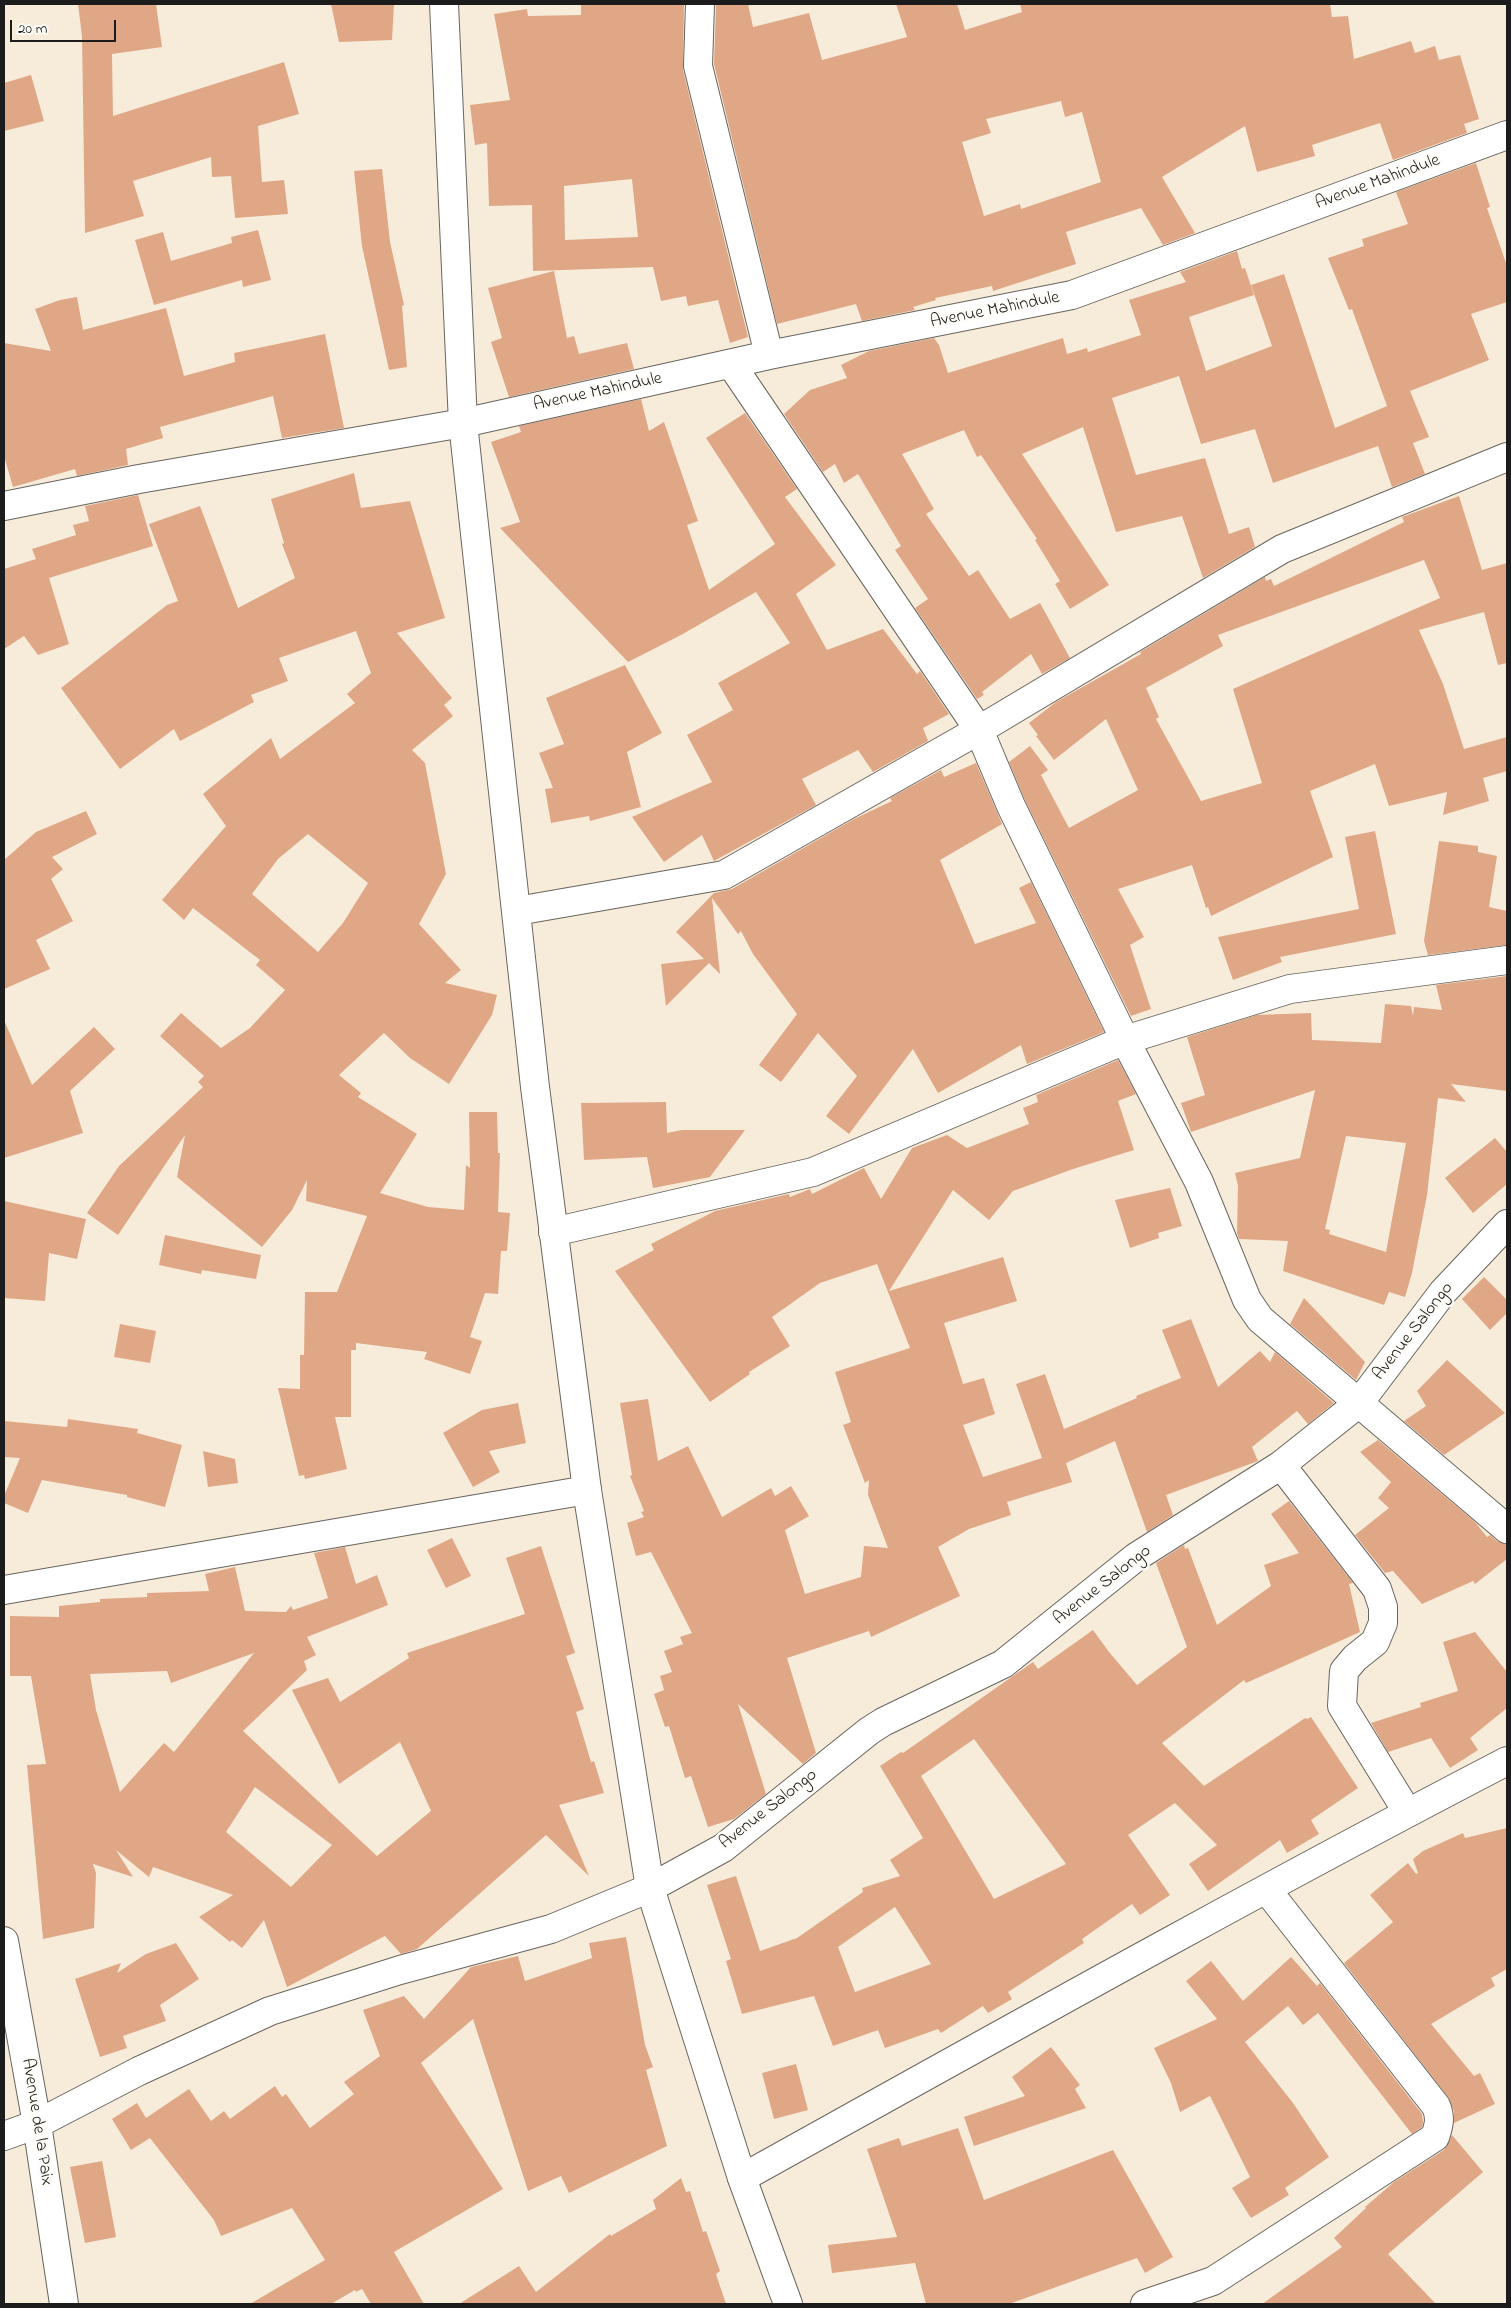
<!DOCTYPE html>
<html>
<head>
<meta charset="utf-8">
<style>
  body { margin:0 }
  #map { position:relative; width:1511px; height:2308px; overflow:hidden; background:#f7ecda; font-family:"Indie Flower",sans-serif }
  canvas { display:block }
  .frame { position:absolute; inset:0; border:5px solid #1c1c1c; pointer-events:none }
  .scale { position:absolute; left:10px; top:20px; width:106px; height:22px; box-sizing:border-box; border:2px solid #1c1c1c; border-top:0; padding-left:6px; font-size:15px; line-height:18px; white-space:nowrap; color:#1c1c1c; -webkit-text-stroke:4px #fdfcf7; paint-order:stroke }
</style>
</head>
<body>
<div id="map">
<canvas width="1511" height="2308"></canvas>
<div class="frame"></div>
<div class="scale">20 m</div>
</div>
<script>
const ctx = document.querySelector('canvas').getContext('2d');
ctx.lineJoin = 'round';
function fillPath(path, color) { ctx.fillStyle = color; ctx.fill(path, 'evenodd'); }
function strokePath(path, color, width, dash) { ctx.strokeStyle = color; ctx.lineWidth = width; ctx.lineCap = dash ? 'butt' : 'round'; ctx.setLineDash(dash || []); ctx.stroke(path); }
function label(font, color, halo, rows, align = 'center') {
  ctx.font = font + ' "Indie Flower",sans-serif'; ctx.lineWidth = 5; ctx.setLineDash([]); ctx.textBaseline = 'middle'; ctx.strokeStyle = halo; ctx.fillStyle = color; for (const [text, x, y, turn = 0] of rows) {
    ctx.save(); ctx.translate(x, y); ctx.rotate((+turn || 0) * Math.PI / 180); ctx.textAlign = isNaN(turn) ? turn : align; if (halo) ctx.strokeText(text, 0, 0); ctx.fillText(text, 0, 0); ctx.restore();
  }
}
const building = new Path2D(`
  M 78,4 L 156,4 L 162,47 L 112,54 L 113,116 L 284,62 L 299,114 L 258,126 L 262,182 L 284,180 L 288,214 L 235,218 L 231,176 L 212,177 L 211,157 L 133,181 L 144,216 L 85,233 L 82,36 Z
  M 331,4 L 394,4 L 392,40 L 339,42 Z
  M 581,4 L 684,4 L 683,70 L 748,337 L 730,343 L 718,300 L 688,306 L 686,296 L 661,301 L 653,267 L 533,271 L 532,205 L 489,206 L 487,143 L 475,145 L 470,105 L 510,100 L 494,14 L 527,9 L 528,16 L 581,15 ZM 632,179 L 638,237 L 565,240 L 564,186 Z
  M 716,4 L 748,4 L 753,27 L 809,13 L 822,60 L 907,37 L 896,4 L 957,4 L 965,30 L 1022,12 L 1020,4 L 1330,4 L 1332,17 L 1348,16 L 1354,59 L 1411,41 L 1415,53 L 1435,46 L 1439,60 L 1460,55 L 1479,119 L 1464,124 L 1467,133 L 1393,160 L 1380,123 L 1312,145 L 1315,156 L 1257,172 L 1245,126 L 1162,177 L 1195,233 L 1163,245 L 1141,208 L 1066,232 L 1076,264 L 993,291 L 992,286 L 935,298 L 936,300 L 913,307 L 915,310 L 862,321 L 856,304 L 777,324 L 714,64 ZM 1061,101 L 1065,117 L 1082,112 L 1101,182 L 1021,209 L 1020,204 L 984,216 L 962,142 L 991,133 L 986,119 Z
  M 31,75 L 44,121 L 4,131 L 4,83 Z
  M 1476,163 L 1490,207 L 1487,208 L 1507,266 L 1507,302 L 1471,314 L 1489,360 L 1410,391 L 1429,437 L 1413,443 L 1425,474 L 1392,487 L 1378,446 L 1273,483 L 1255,429 L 1201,444 L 1179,376 L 1112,398 L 1136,475 L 1205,458 L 1229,534 L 1249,527 L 1255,547 L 1203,578 L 1182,516 L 1116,532 L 1083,427 L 1022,454 L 1109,585 L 1070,609 L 1055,584 L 1060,581 L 1035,540 L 1037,539 L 981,455 L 977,457 L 964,430 L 902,454 L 934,509 L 926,514 L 969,576 L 978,570 L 1010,619 L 1040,603 L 1070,658 L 1042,674 L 1031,654 L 982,692 L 984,695 L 977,699 L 915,608 L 928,599 L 895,550 L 901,546 L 858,474 L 844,483 L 835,464 L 823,472 L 784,414 L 810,390 L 847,378 L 841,365 L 869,351 L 934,338 L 939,345 L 948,373 L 1063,338 L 1067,354 L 1087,348 L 1088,352 L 1141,335 L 1129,300 L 1186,282 L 1180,272 L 1237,251 L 1242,269 L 1245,268 L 1254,295 L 1189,317 L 1206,371 L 1272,346 L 1251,285 L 1284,274 L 1335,428 L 1387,406 L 1352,309 L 1349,310 L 1328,258 L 1364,246 L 1362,239 L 1408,224 L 1396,192 Z
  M 382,169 L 390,242 L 404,305 L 402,306 L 407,367 L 389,370 L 362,246 L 354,171 Z
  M 258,230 L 271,280 L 243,287 L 242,280 L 154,305 L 135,240 L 163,232 L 171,261 L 232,243 L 231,237 Z
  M 554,271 L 567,338 L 574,336 L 579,354 L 627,343 L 634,369 L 509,397 L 491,342 L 502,338 L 488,288 Z
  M 77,297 L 83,330 L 166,308 L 184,376 L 235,362 L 234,353 L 325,334 L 344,428 L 282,438 L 273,396 L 160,427 L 163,438 L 126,449 L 128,465 L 77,476 L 75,469 L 13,487 L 4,456 L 4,343 L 51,351 L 35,309 L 60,300 Z
  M 641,399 L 649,431 L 664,422 L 698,521 L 687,525 L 709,590 L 775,544 L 706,438 L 745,413 L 797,489 L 785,497 L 836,565 L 796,594 L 827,650 L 883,629 L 917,674 L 920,671 L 949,714 L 923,728 L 928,741 L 873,772 L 858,750 L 802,779 L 816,805 L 714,861 L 702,835 L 664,862 L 632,817 L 712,782 L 687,735 L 733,710 L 718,683 L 790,643 L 756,592 L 681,635 L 628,662 L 500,528 L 520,522 L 491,442 L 521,432 L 519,426 Z
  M 354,473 L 361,508 L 410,501 L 445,618 L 397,633 L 452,698 L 444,705 L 453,716 L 412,750 L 425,763 L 446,874 L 419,924 L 461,970 L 445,983 L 497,995 L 492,1015 L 449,1084 L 410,1058 L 384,1033 L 339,1075 L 361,1093 L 358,1097 L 417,1134 L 380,1193 L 428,1207 L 464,1210 L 466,1165 L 470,1168 L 469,1112 L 497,1112 L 498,1153 L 500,1153 L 498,1212 L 510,1213 L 507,1251 L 501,1251 L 498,1294 L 485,1293 L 470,1337 L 482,1341 L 470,1374 L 424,1359 L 427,1352 L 356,1343 L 356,1350 L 351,1350 L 351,1417 L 335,1417 L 347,1469 L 305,1479 L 304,1475 L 299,1476 L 278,1388 L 300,1389 L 300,1355 L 304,1355 L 305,1292 L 337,1292 L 367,1216 L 306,1201 L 307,1180 L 292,1210 L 262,1247 L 177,1177 L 185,1135 L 118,1235 L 87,1213 L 119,1166 L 203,1087 L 198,1082 L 204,1076 L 160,1036 L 181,1013 L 221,1048 L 250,1028 L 285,990 L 256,965 L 260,960 L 193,908 L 184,920 L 162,900 L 226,826 L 203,794 L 271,738 L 280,759 L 355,703 L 347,694 L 371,673 L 356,631 L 279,658 L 288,681 L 251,695 L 254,702 L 180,741 L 174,729 L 120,769 L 61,688 L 167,605 L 178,601 L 149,524 L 200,506 L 238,608 L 295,578 L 282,544 L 284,543 L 271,499 ZM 308,834 L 368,883 L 343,923 L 318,952 L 252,894 L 278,859 Z
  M 138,495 L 153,546 L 49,578 L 69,644 L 38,655 L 24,636 L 4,649 L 4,569 L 36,559 L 32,549 L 76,535 L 73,525 L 89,521 L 85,506 Z
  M 1459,496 L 1482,570 L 1507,563 L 1507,663 L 1498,665 L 1484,612 L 1419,630 L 1443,684 L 1464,749 L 1507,737 L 1507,771 L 1483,778 L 1489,801 L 1443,815 L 1447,792 L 1389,806 L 1375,764 L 1310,791 L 1333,857 L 1211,916 L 1208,907 L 1206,908 L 1192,865 L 1118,889 L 1144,937 L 1130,945 L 1151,1009 L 1131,1016 L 1025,800 L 1009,762 L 1030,746 L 1048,770 L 1041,775 L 1069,828 L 1138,790 L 1106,719 L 1054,760 L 1036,736 L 1038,735 L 1029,723 L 1056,702 L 1141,654 L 1140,652 L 1265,577 L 1266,581 L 1271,579 L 1274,586 L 1404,522 L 1402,517 ZM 1424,560 L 1440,598 L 1233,689 L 1262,783 L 1201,801 L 1156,719 L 1159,717 L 1146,688 L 1223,646 L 1218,635 Z
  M 625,665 L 662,733 L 627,752 L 641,807 L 590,821 L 589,816 L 551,823 L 545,789 L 553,788 L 539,753 L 564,744 L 546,698 Z
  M 976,763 L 1002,824 L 940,860 L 975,944 L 1036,923 L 1019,888 L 1031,882 L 1104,1032 L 1027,1064 L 1021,1045 L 938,1093 L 913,1049 L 849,1134 L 826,1116 L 857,1076 L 818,1033 L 781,1082 L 759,1065 L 797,1014 L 753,954 L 741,931 L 738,934 L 712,898 L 720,974 L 709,963 L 666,1006 L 661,964 L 704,959 L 676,932 L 714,893 L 732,889 L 854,819 L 892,801 L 890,798 L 941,770 L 944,777 Z
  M 86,811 L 97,834 L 52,857 L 63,869 L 51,879 L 73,921 L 36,940 L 50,969 L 4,989 L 4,860 L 36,832 Z
  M 1375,831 L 1396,934 L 1280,957 L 1282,962 L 1233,980 L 1218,937 L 1359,909 L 1345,837 Z
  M 1439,841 L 1478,846 L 1478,852 L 1497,856 L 1489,907 L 1507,911 L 1507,945 L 1428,955 L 1424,941 Z
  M 1507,976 L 1507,1091 L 1451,1084 L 1466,1102 L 1438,1098 L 1427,1195 L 1412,1273 L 1405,1297 L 1389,1292 L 1384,1305 L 1283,1271 L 1288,1241 L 1239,1239 L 1237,1233 L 1238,1186 L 1235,1173 L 1300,1158 L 1315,1090 L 1191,1132 L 1181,1103 L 1205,1095 L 1187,1037 L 1257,1015 L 1311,1013 L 1312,1040 L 1381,1043 L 1385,1004 L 1411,1006 L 1413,1016 L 1414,1007 L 1442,1010 L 1436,985 ZM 1346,1136 L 1406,1143 L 1386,1252 L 1329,1234 L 1330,1230 L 1325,1229 Z
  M 4,1020 L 32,1085 L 94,1027 L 115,1049 L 70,1091 L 83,1133 L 4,1158 Z
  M 1118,1060 L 1136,1094 L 1118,1101 L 1134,1150 L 1073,1169 L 1013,1191 L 989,1220 L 953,1190 L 889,1291 L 1003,1257 L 1017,1301 L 944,1323 L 963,1384 L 984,1378 L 995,1414 L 963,1425 L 983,1477 L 1042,1458 L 1016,1384 L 1045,1374 L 1064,1429 L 1137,1398 L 1136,1396 L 1181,1378 L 1162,1330 L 1191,1319 L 1218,1387 L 1260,1351 L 1270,1362 L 1275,1352 L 1334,1403 L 1308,1424 L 1297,1411 L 1252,1447 L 1258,1461 L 1166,1495 L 1173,1515 L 1147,1532 L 1115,1441 L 1066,1463 L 1072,1482 L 1007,1502 L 1011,1515 L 969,1529 L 938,1547 L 960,1596 L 871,1637 L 869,1631 L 787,1658 L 816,1753 L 803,1764 L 738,1704 L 766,1794 L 734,1819 L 708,1827 L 691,1776 L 685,1778 L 669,1726 L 665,1727 L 654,1694 L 664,1690 L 660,1676 L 672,1672 L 664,1651 L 683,1644 L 680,1637 L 692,1633 L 651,1552 L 636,1556 L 627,1523 L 644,1517 L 641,1512 L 644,1511 L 630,1476 L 632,1475 L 620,1403 L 648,1399 L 658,1461 L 688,1446 L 722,1517 L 771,1488 L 775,1496 L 791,1486 L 809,1516 L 785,1530 L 805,1594 L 861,1577 L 864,1546 L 888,1548 L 868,1495 L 869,1480 L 865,1483 L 843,1425 L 851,1422 L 835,1372 L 910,1348 L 877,1264 L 820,1283 L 772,1317 L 790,1346 L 749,1372 L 750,1374 L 710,1402 L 615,1271 L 654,1250 L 651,1244 L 715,1211 L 789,1194 L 790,1197 L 810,1189 L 812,1194 L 864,1168 L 881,1199 L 912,1148 L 947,1135 L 967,1148 L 1029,1124 L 1023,1108 L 1038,1102 L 1036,1095 Z
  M 666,1102 L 667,1133 L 682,1130 L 745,1130 L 710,1177 L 653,1188 L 647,1157 L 584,1160 L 581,1103 Z
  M 1495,1138 L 1507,1152 L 1507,1184 L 1473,1213 L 1445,1178 Z
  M 1170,1188 L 1182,1226 L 1158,1233 L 1159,1238 L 1130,1248 L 1115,1200 Z
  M 4,1201 L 86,1219 L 77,1259 L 49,1253 L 45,1301 L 4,1298 Z
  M 165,1235 L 261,1255 L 256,1279 L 202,1270 L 201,1274 L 159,1265 Z
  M 1484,1277 L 1507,1300 L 1507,1313 L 1490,1330 L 1462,1299 Z
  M 1304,1298 L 1365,1362 L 1356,1380 L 1290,1324 Z
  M 120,1324 L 156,1331 L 150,1363 L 114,1357 Z
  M 1447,1360 L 1505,1413 L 1444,1455 L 1404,1421 L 1426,1406 L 1417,1391 Z
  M 518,1403 L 526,1443 L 489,1451 L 500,1472 L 473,1487 L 443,1433 L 482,1410 Z
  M 68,1419 L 138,1429 L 137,1433 L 182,1445 L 165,1507 L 127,1497 L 127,1495 L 42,1480 L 28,1513 L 4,1503 L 4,1496 L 20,1458 L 4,1457 L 4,1421 L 67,1427 Z
  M 1378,1440 L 1475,1522 L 1487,1537 L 1490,1535 L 1497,1541 L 1507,1544 L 1507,1559 L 1475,1584 L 1473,1581 L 1422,1604 L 1393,1571 L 1385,1573 L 1355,1535 L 1389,1508 L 1378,1498 L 1391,1482 L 1360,1452 Z
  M 203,1451 L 235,1459 L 238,1483 L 208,1487 Z
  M 1289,1501 L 1353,1583 L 1349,1584 L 1360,1632 L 1246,1683 L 1244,1680 L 1162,1743 L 1204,1786 L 1305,1718 L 1307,1719 L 1311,1717 L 1358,1788 L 1311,1820 L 1319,1834 L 1287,1853 L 1280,1840 L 1208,1891 L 1189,1864 L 1217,1845 L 1175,1803 L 1128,1835 L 1170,1895 L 1140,1915 L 1132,1904 L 1082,1939 L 1084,1943 L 1008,1992 L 1012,1999 L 988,2013 L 983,2006 L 941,2033 L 938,2029 L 885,2048 L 878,2030 L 833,2046 L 814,1996 L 742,2014 L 726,1961 L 731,1959 L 707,1885 L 736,1876 L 760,1951 L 797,1938 L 863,1892 L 862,1888 L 900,1876 L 890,1860 L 923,1838 L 880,1766 L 901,1752 L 903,1753 L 1033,1662 L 1038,1669 L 1093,1630 L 1109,1652 L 1137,1685 L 1187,1647 L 1156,1563 L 1184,1545 L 1185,1549 L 1188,1548 L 1217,1625 L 1271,1586 L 1264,1565 L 1299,1553 L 1271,1514 ZM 974,1739 L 1066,1864 L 994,1899 L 921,1776 ZM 895,1907 L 931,1964 L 855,1992 L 838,1947 Z
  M 452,1538 L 471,1576 L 446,1588 L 427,1550 Z
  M 541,1546 L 575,1653 L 566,1656 L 584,1709 L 576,1712 L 591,1762 L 594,1761 L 604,1793 L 559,1805 L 589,1876 L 546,1835 L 417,1949 L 401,1954 L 385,1936 L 287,1987 L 264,1920 L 242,1948 L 232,1940 L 230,1942 L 199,1917 L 233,1895 L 153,1867 L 149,1877 L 116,1850 L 133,1877 L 93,1864 L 96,1873 L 94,1928 L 43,1939 L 27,1765 L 46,1764 L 31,1676 L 10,1676 L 10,1616 L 59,1617 L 59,1606 L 100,1602 L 100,1599 L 147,1597 L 147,1593 L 209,1591 L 205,1574 L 235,1567 L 245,1611 L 286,1612 L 291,1606 L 293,1610 L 328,1598 L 314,1553 L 345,1547 L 356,1584 L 377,1575 L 388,1605 L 307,1637 L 316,1655 L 304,1661 L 307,1670 L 243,1731 L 377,1856 L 431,1811 L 400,1742 L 339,1784 L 292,1690 L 328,1678 L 340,1702 L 409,1658 L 407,1653 L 525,1614 L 506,1558 ZM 254,1653 L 174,1752 L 164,1743 L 120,1792 L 96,1710 L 90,1674 L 167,1671 L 171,1683 ZM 255,1787 L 332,1845 L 291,1887 L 226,1832 Z
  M 1475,1632 L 1507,1672 L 1507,1708 L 1470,1738 L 1478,1750 L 1450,1768 L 1431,1738 L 1388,1752 L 1371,1723 L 1421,1707 L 1420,1703 L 1458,1691 L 1443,1642 Z
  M 1507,1828 L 1507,1969 L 1491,1978 L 1495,1986 L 1431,2024 L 1474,2076 L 1480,2073 L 1495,2104 L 1454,2123 L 1454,2111 L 1448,2097 L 1344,1963 L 1393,1922 L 1370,1895 L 1408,1863 L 1416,1874 L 1418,1873 L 1413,1859 L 1423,1851 L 1463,1833 L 1465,1838 Z
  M 626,1937 L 645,2045 L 653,2067 L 646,2070 L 667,2146 L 569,2193 L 561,2176 L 528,2191 L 473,2019 L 421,2063 L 503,2189 L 394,2252 L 424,2304 L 371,2304 L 362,2289 L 356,2292 L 355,2290 L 331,2304 L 250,2304 L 325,2260 L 292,2208 L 221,2236 L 214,2220 L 150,2138 L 131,2150 L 112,2119 L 137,2103 L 146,2118 L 189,2089 L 211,2121 L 224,2111 L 230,2119 L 275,2086 L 282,2097 L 286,2094 L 310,2128 L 354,2094 L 344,2082 L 380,2056 L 363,2010 L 404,1996 L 424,2019 L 471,1967 L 518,1956 L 525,1981 L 592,1958 L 589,1943 Z
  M 176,1943 L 199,1979 L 160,2005 L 166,2021 L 123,2036 L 127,2048 L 100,2057 L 75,1979 L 121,1963 L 117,1973 L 146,1954 Z
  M 1291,1957 L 1317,1986 L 1320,1983 L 1422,2114 L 1423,2122 L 1422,2127 L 1412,2134 L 1318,2013 L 1303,2025 L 1288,2006 L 1245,2042 L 1293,2103 L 1329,2157 L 1285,2188 L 1289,2195 L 1251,2218 L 1232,2188 L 1250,2177 L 1210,2096 L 1180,2112 L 1171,2083 L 1154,2048 L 1217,2019 L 1186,1981 L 1211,1961 L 1243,2001 Z
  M 1051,2047 L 1080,2085 L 1075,2089 L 1086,2108 L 974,2146 L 964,2117 L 1025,2096 L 1012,2077 Z
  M 796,2064 L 808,2110 L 774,2119 L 762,2073 Z
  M 958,2128 L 984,2200 L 1113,2150 L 1173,2257 L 1145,2273 L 1137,2258 L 1009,2304 L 926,2304 L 915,2263 L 832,2273 L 828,2245 L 897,2237 L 867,2149 L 899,2138 L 902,2146 Z
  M 1452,2135 L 1483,2172 L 1388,2254 L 1436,2304 L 1262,2304 L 1342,2247 L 1334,2238 L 1366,2208 L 1365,2207 L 1394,2182 L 1444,2150 Z
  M 102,2161 L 116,2237 L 85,2243 L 70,2167 Z
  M 681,2178 L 686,2192 L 690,2191 L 703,2232 L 706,2231 L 720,2271 L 716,2274 L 726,2304 L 459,2304 L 519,2266 L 536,2292 L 610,2234 L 611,2236 L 656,2209 L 653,2200 Z`);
const minor = new Path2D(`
  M 700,4 L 698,66 L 769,355
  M 731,364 L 979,730 L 1011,806 L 1125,1040 L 1199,1182 L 1247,1300 L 1260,1319 L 1507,1529
  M 4,506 L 139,479 L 463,423 L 769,355 L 1072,295 L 1507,135
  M 517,911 L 724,875 L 979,730 L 1282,549 L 1507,457
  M 553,1232 L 813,1172 L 1125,1040 L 1290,989 L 1507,960
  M 1281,1465 L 1377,1589 L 1383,1607 L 1383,1623 L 1375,1642 L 1355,1658 L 1344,1671 L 1342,1706 L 1408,1813
  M 4,1590 L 587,1490
  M 4,1941 L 37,2124 L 64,2304
  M 4,2136 L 37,2124 L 139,2071 L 270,2011 L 400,1970 L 551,1929 L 650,1888 L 723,1848 L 869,1731 L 883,1722 L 1003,1664 L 1136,1557 L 1281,1465 L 1359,1403 L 1443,1292 L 1507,1224
  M 742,2178 C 996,2037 1249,1895 1507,1761
  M 1145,2304 L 1213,2281 L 1435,2137 C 1439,2125 1441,2118 1436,2106 L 1267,1890`);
const major = new Path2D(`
  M 444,4 L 463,423 L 535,1087 L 587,1490 L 650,1888 L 742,2178 L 788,2304`);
const streetNames = [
  ["Avenue Mahindule",1378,183,-20],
  ["Avenue Mahindule",995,311,-11],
  ["Avenue Mahindule",598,393,-12],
  ["Avenue Salongo",1414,1332,-52],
  ["Avenue Salongo",1103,1586,-38],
  ["Avenue Salongo",769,1810,-38],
  ["Avenue de la Paix",36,2122,81]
];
fillPath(building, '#e0a786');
strokePath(minor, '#69655e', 30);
strokePath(major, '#69655e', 30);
strokePath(minor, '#fff', 28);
strokePath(major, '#fff', 28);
label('18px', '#1c1c1c', '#fdfcf7', streetNames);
</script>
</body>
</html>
